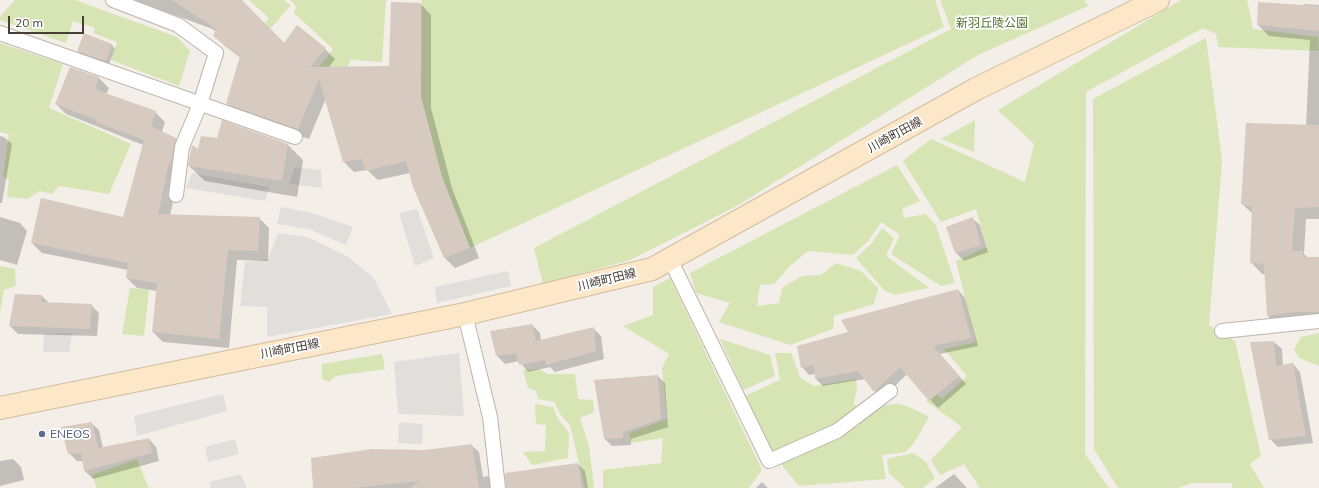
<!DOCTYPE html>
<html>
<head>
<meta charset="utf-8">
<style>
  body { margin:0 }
  #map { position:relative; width:1319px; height:488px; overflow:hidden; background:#f3eee8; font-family:Mulish,sans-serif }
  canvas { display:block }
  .scale { position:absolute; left:8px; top:16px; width:76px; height:18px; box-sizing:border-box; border:2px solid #463e37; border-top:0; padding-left:5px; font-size:12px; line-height:14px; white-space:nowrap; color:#463e37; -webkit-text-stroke:3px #fff; paint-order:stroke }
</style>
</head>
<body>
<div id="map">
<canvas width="1319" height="488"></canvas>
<div class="scale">20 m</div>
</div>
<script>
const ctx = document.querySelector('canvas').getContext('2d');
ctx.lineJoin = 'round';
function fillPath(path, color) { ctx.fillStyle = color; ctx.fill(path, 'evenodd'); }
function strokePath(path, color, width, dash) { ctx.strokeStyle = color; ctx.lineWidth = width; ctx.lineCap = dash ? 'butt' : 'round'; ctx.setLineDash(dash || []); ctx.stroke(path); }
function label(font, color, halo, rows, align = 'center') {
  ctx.font = font + ' Mulish,"Noto Sans JP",sans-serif'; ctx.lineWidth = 3.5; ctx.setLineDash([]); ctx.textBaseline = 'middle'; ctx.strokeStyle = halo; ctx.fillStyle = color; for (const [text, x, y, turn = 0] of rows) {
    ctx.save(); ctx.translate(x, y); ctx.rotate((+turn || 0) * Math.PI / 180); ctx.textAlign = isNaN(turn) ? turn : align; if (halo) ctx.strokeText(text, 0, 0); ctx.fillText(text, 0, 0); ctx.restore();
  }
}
const green = new Path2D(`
  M 15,0 L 75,0 L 177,37 L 190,51 L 179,86 L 111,60 L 117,42 L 93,33 L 95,28 L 73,21 L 66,43 L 0,20 L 0,17 Z
  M 249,0 L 284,0 L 291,5 L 265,35 L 260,30 L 269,18 Z
  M 290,0 L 386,0 L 382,62 L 351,60 L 337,83 L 320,66 L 333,49 L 294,13 L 296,6 Z
  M 422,0 L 935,0 L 944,27 L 470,248 L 442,177 L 421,97 Z
  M 940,0 L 1084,0 L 1088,6 L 978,55 L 735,207 L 630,260 L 543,284 L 534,248 L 951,29 Z
  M 1181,0 L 1247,0 L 1253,29 L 1318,37 L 1319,51 L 1218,47 L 1216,34 L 1203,28 L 1086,92 L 1085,454 L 1109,488 L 980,488 L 964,464 L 940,475 L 931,460 L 962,427 L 926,401 L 935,393 L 942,399 L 967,376 L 944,349 L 976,342 L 956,261 L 987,247 L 976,209 L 941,222 L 903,161 L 931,139 L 1025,182 L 1034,144 L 998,110 Z
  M 1206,38 L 1222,160 L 1209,325 L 1235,341 L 1261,456 L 1250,464 L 1264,488 L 1233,488 L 1231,483 L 1192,483 L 1178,488 L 1118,488 L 1094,449 L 1093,99 Z
  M 0,43 L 63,64 L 49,108 L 131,144 L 109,194 L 59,186 L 52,194 L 40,191 L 27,199 L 7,197 L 9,180 L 3,176 L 9,134 L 0,132 Z
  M 975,120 L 974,152 L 941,139 Z
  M 897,165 L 920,201 L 902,209 L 904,218 L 926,214 L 936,226 L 955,283 L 941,286 L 891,254 L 900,235 L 881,222 L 869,240 L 853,255 L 808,251 L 790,266 L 774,284 L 760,285 L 757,306 L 779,303 L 782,288 L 802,276 L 821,275 L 836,263 L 861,271 L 878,288 L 874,304 L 834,316 L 833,329 L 790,345 L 719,322 L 730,303 L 696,293 L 690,273 Z
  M 882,228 L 894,238 L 886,256 L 929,288 L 894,295 L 884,290 L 856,258 L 872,243 Z
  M 0,266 L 15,269 L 16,286 L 4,290 L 0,313 Z
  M 670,278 L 762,470 L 749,488 L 603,488 L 603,470 L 661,463 L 663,438 L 631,443 L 629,433 L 667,419 L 662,368 L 669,354 L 623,326 L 653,315 L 653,287 Z
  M 130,288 L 149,290 L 144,336 L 122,334 Z
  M 1319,333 L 1319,366 L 1299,358 L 1294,349 L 1301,337 Z
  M 720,339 L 770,355 L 775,376 L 743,390 Z
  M 775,353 L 791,353 L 800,377 L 813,386 L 856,379 L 857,387 L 854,404 L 864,415 C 895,399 899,401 929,417 L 914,443 L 905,452 L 882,455 L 886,479 L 799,486 L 772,453 L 745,396 L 780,380 Z
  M 382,354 L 385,369 L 336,376 L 329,382 L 322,379 L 322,364 Z
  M 539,369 L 548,374 L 575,374 L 578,399 L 593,400 L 594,412 L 580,418 L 589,446 L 594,488 L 585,488 L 570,425 L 560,414 L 554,402 L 538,399 L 536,391 L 528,388 L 523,370 Z
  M 535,404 L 553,407 L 558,419 L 569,433 L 568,458 L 532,465 L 523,452 L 545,451 L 546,425 L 536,424 Z
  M 913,453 L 925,461 L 935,478 L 923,488 L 905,488 L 889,473 L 887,459 Z
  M 137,459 L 148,487 L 153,488 L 97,488 L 92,475 Z`);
const parking = new Path2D(`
  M 295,167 L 321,170 L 322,188 L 289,184 Z
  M 192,173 L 269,187 L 265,201 L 186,188 Z
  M 281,207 L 312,213 L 353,227 L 346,245 L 309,229 L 277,224 Z
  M 417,209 L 434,258 L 415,266 L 399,213 Z
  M 278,233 L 307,237 L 347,256 L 373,277 L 392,314 L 267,337 L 267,307 L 240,306 L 245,262 L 268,259 Z
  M 508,271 L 511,286 L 437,303 L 435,287 Z
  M 72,333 L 69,352 L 43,352 L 44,334 Z
  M 459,353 L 464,416 L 398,414 L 394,362 Z
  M 223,394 L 227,411 L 137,436 L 134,416 Z
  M 399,422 L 423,424 L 422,444 L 398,443 Z
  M 235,439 L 239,454 L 208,462 L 205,447 Z
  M 241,474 L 247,488 L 211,488 L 209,482 Z`);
const shadow = new Path2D(`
  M 134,0 L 241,0 L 285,44 L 325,49 L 335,59 L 328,68 L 390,67 L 421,4 L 431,15 L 431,108 L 452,188 L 479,258 L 455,268 L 445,258 L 414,187 L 410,173 L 378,180 L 367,170 L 354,172 L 344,162 L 326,98 L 309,139 L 238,114 L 228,104 L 241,58 L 225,46 L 214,36 L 216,31 L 210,28 Z
  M 1304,4 L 1319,5 L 1319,219 L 1306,219 L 1304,254 L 1308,258 L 1319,258 L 1319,323 L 1279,327 L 1268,316 L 1265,274 L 1262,274 L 1251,262 L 1253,214 L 1242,204 L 1306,126 L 1310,40 L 1269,36 L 1258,25 L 1304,6 Z
  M 112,45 L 115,49 L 109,64 L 82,55 L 78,51 Z
  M 71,68 L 99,78 L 109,88 L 106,94 L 155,112 L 165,122 L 162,132 L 176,139 L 186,149 L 179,172 L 170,216 L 259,218 L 269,228 L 268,261 L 237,260 L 229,348 L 163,342 L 153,332 L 157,291 L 137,288 L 127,278 L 128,270 L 42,253 L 32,243 L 124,218 L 143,145 L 66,114 L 56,104 Z
  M 0,136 L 4,137 L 12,144 L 2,203 L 0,203 Z
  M 287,144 L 303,160 L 297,197 L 205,181 L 189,166 L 199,150 Z
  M 0,217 L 20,223 L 27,231 L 17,265 L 0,260 Z
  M 972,218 L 980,225 L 988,252 L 964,261 L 956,253 L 947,227 Z
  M 958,290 L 965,298 L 978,346 L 940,354 L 966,384 L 938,408 L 907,374 L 882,399 L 865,379 L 823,386 L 816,379 L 815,374 L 809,375 L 802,367 L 849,333 Z
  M 16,295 L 42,296 L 50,304 L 91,305 L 99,313 L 97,336 L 18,334 L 10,326 Z
  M 532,325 L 540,333 L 541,340 L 593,328 L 601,336 L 604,359 L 555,372 L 550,367 L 528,372 L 519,361 L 505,364 L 497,356 L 492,332 Z
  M 1274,342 L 1282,349 L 1283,366 L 1293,364 L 1300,372 L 1313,443 L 1278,447 L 1270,439 Z
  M 658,376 L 665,383 L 668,427 L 631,439 L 631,445 L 612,446 L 605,439 Z
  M 91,423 L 99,430 L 103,448 L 149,439 L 156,447 L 159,461 L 93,479 L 85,471 L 83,461 L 77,461 L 69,453 Z
  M 471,445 L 479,452 L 483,477 L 488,476 L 495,484 L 496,488 L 314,488 L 425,451 Z
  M 13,459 L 21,467 L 24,480 L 0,486 L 0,461 Z
  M 578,464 L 585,471 L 588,488 L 507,488 Z
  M 954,474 L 967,488 L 935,488 Z
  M 762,482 L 768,488 L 756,488 Z`);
const building = new Path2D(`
  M 172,0 L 242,0 L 284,43 L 297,25 L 326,48 L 310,67 L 389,66 L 391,2 L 421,3 L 421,97 L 442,177 L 470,248 L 444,258 L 413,187 L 406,161 L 366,171 L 361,159 L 343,162 L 319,79 L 298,129 L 226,104 L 240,56 L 213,36 L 216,29 Z
  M 1258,2 L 1319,6 L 1319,31 L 1257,25 Z
  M 84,33 L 112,44 L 106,61 L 77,51 Z
  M 70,67 L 99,77 L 95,88 L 98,89 L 97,90 L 156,111 L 151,126 L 176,138 L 171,163 L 169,163 L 158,214 L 260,217 L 258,251 L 228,250 L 219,339 L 152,332 L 157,283 L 126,278 L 128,263 L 31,243 L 41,198 L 123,217 L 144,140 L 96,122 L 97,120 L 55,104 Z
  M 222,120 L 288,144 L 282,181 L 188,166 L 192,145 L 198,149 L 201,136 L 217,138 Z
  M 1246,123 L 1319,125 L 1319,207 L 1295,208 L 1292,251 L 1303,251 L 1303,257 L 1319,257 L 1319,312 L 1293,312 L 1267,316 L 1264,264 L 1250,263 L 1252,207 L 1241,204 Z
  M 973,217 L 981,245 L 955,253 L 946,227 Z
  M 958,289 L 971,338 L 933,346 L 959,376 L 929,401 L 900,367 L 874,392 L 858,371 L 815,379 L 814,365 L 801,368 L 797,346 L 848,332 L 841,320 Z
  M 15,294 L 42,295 L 41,302 L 92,304 L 90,329 L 9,326 Z
  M 532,324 L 536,341 L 594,327 L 596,351 L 546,365 L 545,360 L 519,365 L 516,353 L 496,356 L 490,331 Z
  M 1274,341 L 1276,366 L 1293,363 L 1306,436 L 1269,440 L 1250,342 Z
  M 658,375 L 661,419 L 623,432 L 623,438 L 604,439 L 594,380 Z
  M 92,422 L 98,448 L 149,438 L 152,453 L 84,471 L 81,453 L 68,454 L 61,427 Z
  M 472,444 L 479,488 L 410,488 L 420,481 L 352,488 L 313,488 L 311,458 L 372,449 L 425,450 Z
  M 578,463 L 582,488 L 506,488 L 505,473 Z`);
const service = new Path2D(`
  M 113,0 L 178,25 L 216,53 L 200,104 L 182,147 L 176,195
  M 0,33 L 295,137
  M 670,259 L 769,461 L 837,431 L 890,391
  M 465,314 L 490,417 L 498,488
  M 1222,331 L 1319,321`);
const secondary = new Path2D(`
  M 0,408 L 465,314 L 652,269 L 976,89 L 1158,0`);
const markers = [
  [42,434,4,"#5c6f8a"]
];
const parkNames = [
  ["新羽丘陵公園",992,23]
];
const streetNames = [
  ["川崎町田線",895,135,-29],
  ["川崎町田線",607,280,-14],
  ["川崎町田線",290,349,-11]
];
const serviceNames = [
  ["ENEOS",50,434]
];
fillPath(green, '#d6e5b3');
fillPath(parking, '#e1dfdc');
fillPath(shadow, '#0003');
fillPath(building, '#d7cbc1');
strokePath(service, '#beb4ab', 16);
strokePath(secondary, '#d3bc9c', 24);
strokePath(service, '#fff', 14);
strokePath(secondary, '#fce8c9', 22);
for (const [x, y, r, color] of markers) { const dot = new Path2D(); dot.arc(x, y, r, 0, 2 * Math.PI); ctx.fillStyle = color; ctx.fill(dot); strokePath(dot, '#fff', 1.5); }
label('12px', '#53752d', '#fff', parkNames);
label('12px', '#463e37', '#fff', streetNames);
label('12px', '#4e5e75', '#fff', serviceNames, 'left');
</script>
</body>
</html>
